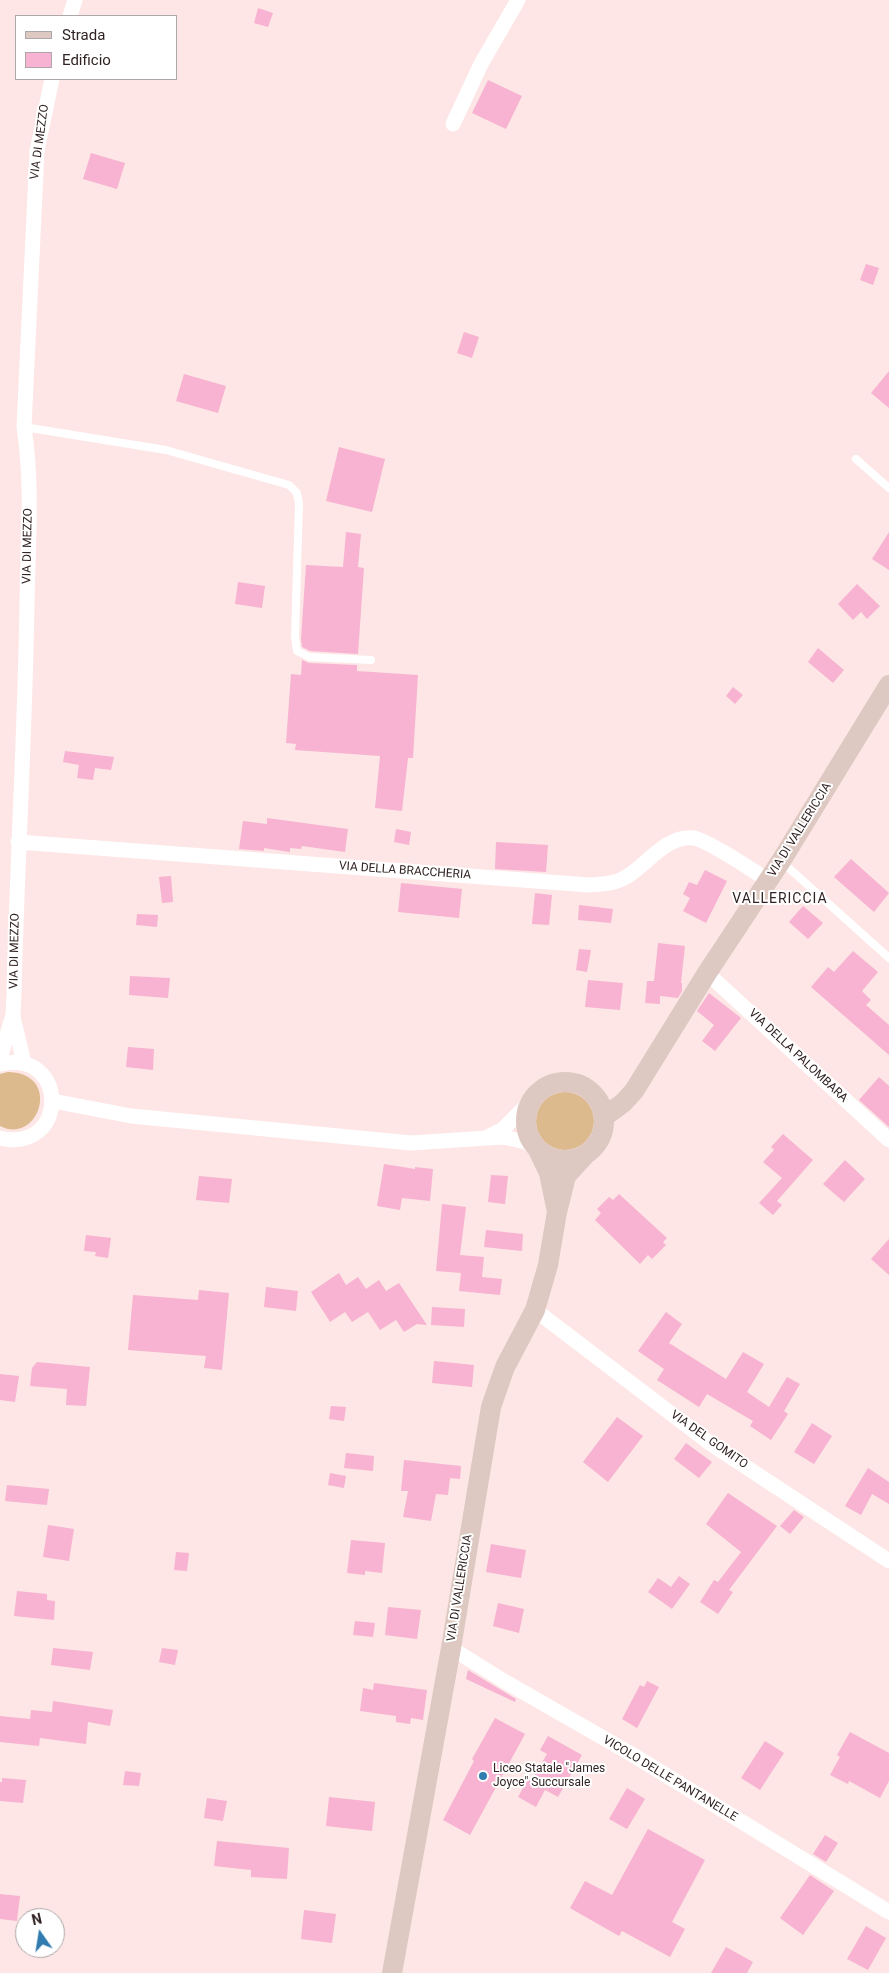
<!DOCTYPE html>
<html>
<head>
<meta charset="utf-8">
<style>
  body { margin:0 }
  #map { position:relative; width:889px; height:1973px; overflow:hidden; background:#fde6e5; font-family:Roboto,sans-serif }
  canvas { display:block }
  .legend { position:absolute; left:15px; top:15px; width:162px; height:65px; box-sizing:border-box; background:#fff; border:1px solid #ada7a7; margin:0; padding:6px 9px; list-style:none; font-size:15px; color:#312323 }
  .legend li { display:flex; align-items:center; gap:10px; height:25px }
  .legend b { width:25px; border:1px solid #ada7a7 }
  .north { position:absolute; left:15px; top:1908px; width:50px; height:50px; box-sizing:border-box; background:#fff; border:1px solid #ada7a7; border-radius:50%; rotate:347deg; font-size:14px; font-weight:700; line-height:20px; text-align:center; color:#312323 }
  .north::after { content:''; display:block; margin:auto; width:18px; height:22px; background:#307caf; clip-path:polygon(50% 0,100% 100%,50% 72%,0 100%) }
</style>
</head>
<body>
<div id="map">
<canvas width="889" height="1973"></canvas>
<ul class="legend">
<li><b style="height:6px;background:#ddc9c1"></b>Strada</li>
<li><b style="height:14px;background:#f7b3d1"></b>Edificio</li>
</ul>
<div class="north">N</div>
</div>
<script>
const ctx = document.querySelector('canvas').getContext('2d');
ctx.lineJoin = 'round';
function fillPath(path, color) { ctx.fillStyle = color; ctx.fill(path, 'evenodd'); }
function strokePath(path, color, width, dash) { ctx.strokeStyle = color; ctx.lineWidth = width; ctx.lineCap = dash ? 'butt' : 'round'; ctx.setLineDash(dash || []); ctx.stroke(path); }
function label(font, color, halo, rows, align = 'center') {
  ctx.font = font + ' Roboto,sans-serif'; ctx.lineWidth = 4; ctx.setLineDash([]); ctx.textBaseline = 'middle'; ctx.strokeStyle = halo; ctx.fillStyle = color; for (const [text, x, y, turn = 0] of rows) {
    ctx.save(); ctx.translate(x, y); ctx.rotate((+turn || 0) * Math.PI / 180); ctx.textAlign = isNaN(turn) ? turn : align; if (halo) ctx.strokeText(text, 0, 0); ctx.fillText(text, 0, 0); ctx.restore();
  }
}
const green = new Path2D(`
  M 8,1072 C 63,1073 39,1146 0,1126 L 0,1074 Z
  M536 1121a29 29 0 1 1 58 0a29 29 0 1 1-58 0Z`);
const building = new Path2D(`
  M 258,8 L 273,13 L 268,27 L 254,23 Z
  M 488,80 L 522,96 L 506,129 L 472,113 Z
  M 91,153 L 125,163 L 117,189 L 83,179 Z
  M 866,264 L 879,268 L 873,285 L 860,280 Z
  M 464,332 L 479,337 L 472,358 L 457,353 Z
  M 889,371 L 889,408 L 871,393 Z
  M 184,374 L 226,386 L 218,413 L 176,401 Z
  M 339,447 L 385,459 L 372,512 L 326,501 Z
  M 346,532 L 361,534 L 358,567 L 364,568 L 358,654 L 310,651 L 302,647 L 301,639 L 306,565 L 343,567 Z
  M 889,532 L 889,570 L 872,559 Z
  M 238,582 L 265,586 L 262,608 L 235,604 Z
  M 857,584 L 880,606 L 867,619 L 861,612 L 853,620 L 838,604 Z
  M 818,648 L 844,670 L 833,683 L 808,662 Z
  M 302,660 L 309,663 L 357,665 L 357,671 L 418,675 L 413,758 L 408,758 L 402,811 L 375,808 L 380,756 L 295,750 L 296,744 L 286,743 L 291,674 L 301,675 Z
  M 733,687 L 743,695 L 735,704 L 726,696 Z
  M 65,751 L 114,757 L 111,770 L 95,768 L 93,780 L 77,778 L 79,765 L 63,762 Z
  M 267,818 L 348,829 L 345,852 L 302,846 L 301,849 L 290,848 L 290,852 L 264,848 L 264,851 L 239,849 L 243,821 L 267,824 Z
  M 396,829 L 411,832 L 409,845 L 394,842 Z
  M 496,842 L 548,845 L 546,872 L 495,869 Z
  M 851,859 L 889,893 L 874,912 L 834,877 Z
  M 705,870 L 727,881 L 706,923 L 683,911 L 690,898 L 683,894 L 689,882 L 697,885 Z
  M 171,876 L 173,902 L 162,903 L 159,877 Z
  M 401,883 L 462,889 L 459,918 L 398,912 Z
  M 535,893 L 552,895 L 549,925 L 532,924 Z
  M 579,905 L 613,909 L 611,923 L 578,920 Z
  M 803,906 L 823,923 L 808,939 L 789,922 Z
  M 137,914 L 158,915 L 157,927 L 136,925 Z
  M 658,943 L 685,946 L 681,983 L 682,983 L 682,991 L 678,998 L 660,996 L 660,1004 L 645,1003 L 647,981 L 654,981 Z
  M 579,949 L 591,950 L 587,972 L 576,970 Z
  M 853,951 L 878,972 L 862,991 L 871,1000 L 866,1005 L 889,1025 L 889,1055 L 811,987 L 828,967 L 834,972 Z
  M 130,976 L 170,978 L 168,998 L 129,995 Z
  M 588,980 L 623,983 L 620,1010 L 585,1007 Z
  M 709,993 L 741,1018 L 715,1051 L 702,1041 L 714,1025 L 697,1011 Z
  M 128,1047 L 154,1049 L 153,1070 L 126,1067 Z
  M 879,1077 L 889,1086 L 889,1127 L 859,1100 Z
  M 783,1134 L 813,1160 L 777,1201 L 782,1205 L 773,1215 L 759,1203 L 782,1178 L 763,1162 L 774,1150 L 771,1147 Z
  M 845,1160 L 865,1179 L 844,1202 L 823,1184 Z
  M 384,1164 L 415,1169 L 415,1167 L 433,1169 L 430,1201 L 402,1198 L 400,1210 L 377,1206 Z
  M 491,1175 L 508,1176 L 505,1204 L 488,1202 Z
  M 199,1176 L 232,1179 L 229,1203 L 196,1200 Z
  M 619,1194 L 667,1238 L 663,1242 L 666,1245 L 652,1259 L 648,1255 L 640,1264 L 595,1220 L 601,1213 L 597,1209 L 609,1197 L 613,1200 Z
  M 442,1204 L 466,1207 L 460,1255 L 484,1257 L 482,1277 L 502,1279 L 500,1295 L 459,1291 L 461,1273 L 436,1271 Z
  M 486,1230 L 523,1234 L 522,1251 L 484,1247 Z
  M 86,1235 L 111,1238 L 108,1258 L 95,1256 L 96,1252 L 84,1251 Z
  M 889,1239 L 889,1275 L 871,1259 Z
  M 339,1273 L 346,1285 L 358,1277 L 366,1289 L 379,1280 L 386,1291 L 399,1283 L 427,1325 L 417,1324 L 404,1332 L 396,1320 L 380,1330 L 368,1312 L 352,1322 L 345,1312 L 330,1322 L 311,1292 Z
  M 266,1287 L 298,1291 L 296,1311 L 264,1307 Z
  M 199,1290 L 229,1293 L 222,1370 L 204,1368 L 206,1356 L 128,1350 L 133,1295 L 198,1300 Z
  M 432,1307 L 465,1309 L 464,1327 L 431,1325 Z
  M 666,1312 L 682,1324 L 669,1343 L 726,1379 L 743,1352 L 764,1364 L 747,1392 L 769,1407 L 787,1377 L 800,1384 L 784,1411 L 788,1414 L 771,1440 L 750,1426 L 753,1421 L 707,1394 L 699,1407 L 657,1380 L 664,1369 L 638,1351 Z
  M 434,1361 L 474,1365 L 472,1387 L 432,1383 Z
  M 37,1362 L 90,1367 L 86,1406 L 66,1405 L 67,1389 L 30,1386 L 32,1368 Z
  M 0,1374 L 19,1376 L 15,1402 L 0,1400 Z
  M 331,1406 L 346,1407 L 344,1421 L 329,1419 Z
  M 617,1417 L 643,1436 L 608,1482 L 583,1462 Z
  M 812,1423 L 832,1436 L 814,1464 L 794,1452 Z
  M 686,1443 L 712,1462 L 699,1478 L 674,1459 Z
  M 346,1453 L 374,1456 L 373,1471 L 344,1468 Z
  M 404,1460 L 461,1466 L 460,1479 L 450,1478 L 448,1495 L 436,1494 L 431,1521 L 403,1517 L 408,1491 L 401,1491 Z
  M 868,1468 L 889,1482 L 889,1504 L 872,1494 L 861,1515 L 845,1506 Z
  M 330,1473 L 346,1476 L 344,1488 L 328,1485 Z
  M 7,1485 L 49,1489 L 47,1505 L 5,1501 Z
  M 728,1493 L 777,1526 L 729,1590 L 733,1592 L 718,1614 L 700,1602 L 714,1580 L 718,1582 L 741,1552 L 706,1524 Z
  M 794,1510 L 804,1517 L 790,1534 L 780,1526 Z
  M 48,1525 L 74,1529 L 69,1561 L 43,1557 Z
  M 351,1540 L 385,1543 L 382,1573 L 365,1571 L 365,1575 L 347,1573 Z
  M 491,1544 L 526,1550 L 521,1578 L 486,1572 Z
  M 176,1552 L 189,1553 L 187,1571 L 174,1570 Z
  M 679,1576 L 690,1584 L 672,1609 L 648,1592 L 658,1578 L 671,1587 Z
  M 17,1591 L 47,1594 L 47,1600 L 55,1601 L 54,1620 L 14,1616 Z
  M 498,1603 L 524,1609 L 519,1633 L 493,1626 Z
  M 388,1607 L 421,1610 L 417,1639 L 385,1635 Z
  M 355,1621 L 375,1623 L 373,1637 L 353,1635 Z
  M 53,1648 L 93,1652 L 90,1670 L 51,1665 Z
  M 162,1648 L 178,1650 L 175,1665 L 159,1662 Z
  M 468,1670 L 516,1699 L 515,1702 L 466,1679 Z
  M 647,1681 L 659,1687 L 637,1728 L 622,1719 L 640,1685 L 644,1687 Z
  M 374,1683 L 427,1690 L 423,1720 L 411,1718 L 410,1724 L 396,1722 L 396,1716 L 360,1711 L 363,1688 L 373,1690 Z
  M 53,1701 L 113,1710 L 110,1726 L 88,1722 L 86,1744 L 40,1738 L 39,1746 L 0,1742 L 0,1716 L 30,1719 L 31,1710 L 52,1712 Z
  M 495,1718 L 525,1734 L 470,1835 L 443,1820 L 474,1761 L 472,1759 Z
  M 850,1732 L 889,1753 L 889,1781 L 880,1798 L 849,1781 L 848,1784 L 830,1775 L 840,1757 L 837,1755 Z
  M 548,1736 L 582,1755 L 558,1797 L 545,1790 L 536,1807 L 518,1797 L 528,1779 L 531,1781 L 547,1754 L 540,1750 Z
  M 765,1741 L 784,1753 L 760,1790 L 741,1778 Z
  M 125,1771 L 141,1773 L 139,1786 L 123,1785 Z
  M 2,1778 L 26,1780 L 23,1803 L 0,1801 L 0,1782 L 2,1782 Z
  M 627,1788 L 645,1799 L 627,1829 L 609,1819 Z
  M 329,1797 L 375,1802 L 372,1831 L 326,1826 Z
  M 207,1798 L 227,1801 L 223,1821 L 204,1818 Z
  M 648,1829 L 705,1860 L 672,1922 L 685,1929 L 670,1957 L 622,1931 L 619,1936 L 570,1908 L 585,1881 L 612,1895 Z
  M 825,1835 L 838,1843 L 826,1862 L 813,1854 Z
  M 217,1841 L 289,1848 L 287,1879 L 251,1877 L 251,1870 L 214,1866 Z
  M 810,1875 L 834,1891 L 803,1935 L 780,1918 Z
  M 0,1894 L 20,1896 L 17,1921 L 0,1919 Z
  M 304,1910 L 336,1914 L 332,1943 L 301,1939 Z
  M 866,1926 L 886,1938 L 868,1970 L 847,1959 Z
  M 726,1947 L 753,1962 L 747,1973 L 711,1973 Z`);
const lane = new Path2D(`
  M 24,427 L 166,450 L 289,485 L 297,493 L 299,504 L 295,637 L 297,651 L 309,657 L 371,660
  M 856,459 L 889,488
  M 781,861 L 889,958`);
const street = new Path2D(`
  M 70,16 L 75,0
  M 453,124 L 481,64 L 518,0
  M 18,842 L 589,885 C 601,884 615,884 626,877 C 647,865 667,834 694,838 C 709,841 753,871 768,880
  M 707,973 L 889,1140
  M 13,1017 L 24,1063
  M 0,1058 L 13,1015 L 14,993 C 17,864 25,734 27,604 C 28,545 33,485 24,427 L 37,151 L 52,79
  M 0,1064 C 69,1048 69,1154 0,1138
  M 53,1101 L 131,1116 L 411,1143 L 503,1137 L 526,1142 L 538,1150
  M 489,1136 L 502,1130 L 531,1101
  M 535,1310 L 711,1444 L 889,1561
  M 451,1648 L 504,1681 L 633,1755 L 889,1912`);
const secondary = new Path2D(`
  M526 1121a39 39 0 1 1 78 0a39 39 0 1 1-78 0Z
  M 604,1117 L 623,1103 L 634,1091 L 707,973 L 781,861 L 889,685
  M 538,1150 L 549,1173 L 556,1207
  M 392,1973 L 451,1648 L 491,1407 L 505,1367 L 535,1310 L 548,1265 L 557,1212 L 566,1176 L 585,1155`);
const markers = [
  [483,1776,5,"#307caf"]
];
const streetNames = [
  ["VIA DI MEZZO",40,142,-82],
  ["VIA DI MEZZO",28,546,-89],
  ["VIA DI VALLERICCIA",800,830,-58],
  ["VIA DELLA BRACCHERIA",405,871,4],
  ["VIA DI MEZZO",15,951,-89],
  ["VIA DELLA PALOMBARA",798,1056,43],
  ["VIA DEL GOMITO",709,1440,35],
  ["VIA DI VALLERICCIA",460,1588,-81],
  ["VICOLO DELLE PANTANELLE",670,1779,31]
];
const poiNames = [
  ["Liceo Statale \"James",493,1769],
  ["Joyce\" Succursale",493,1783]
];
const neighbourhoodNames = [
  ["VALLERICCIA",780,899]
];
fillPath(green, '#dcba8e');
fillPath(building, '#f7b3d1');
strokePath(lane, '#fff', 8);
strokePath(street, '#fff', 15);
strokePath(secondary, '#ddc9c1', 20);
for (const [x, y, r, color] of markers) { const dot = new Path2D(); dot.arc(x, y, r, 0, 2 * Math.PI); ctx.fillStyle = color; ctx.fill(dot); strokePath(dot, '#fff', 2); }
label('12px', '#312323', '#fff', streetNames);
label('12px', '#312323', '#fff', poiNames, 'left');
ctx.letterSpacing = '1px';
label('14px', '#312323', '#fff', neighbourhoodNames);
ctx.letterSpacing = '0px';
</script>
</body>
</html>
